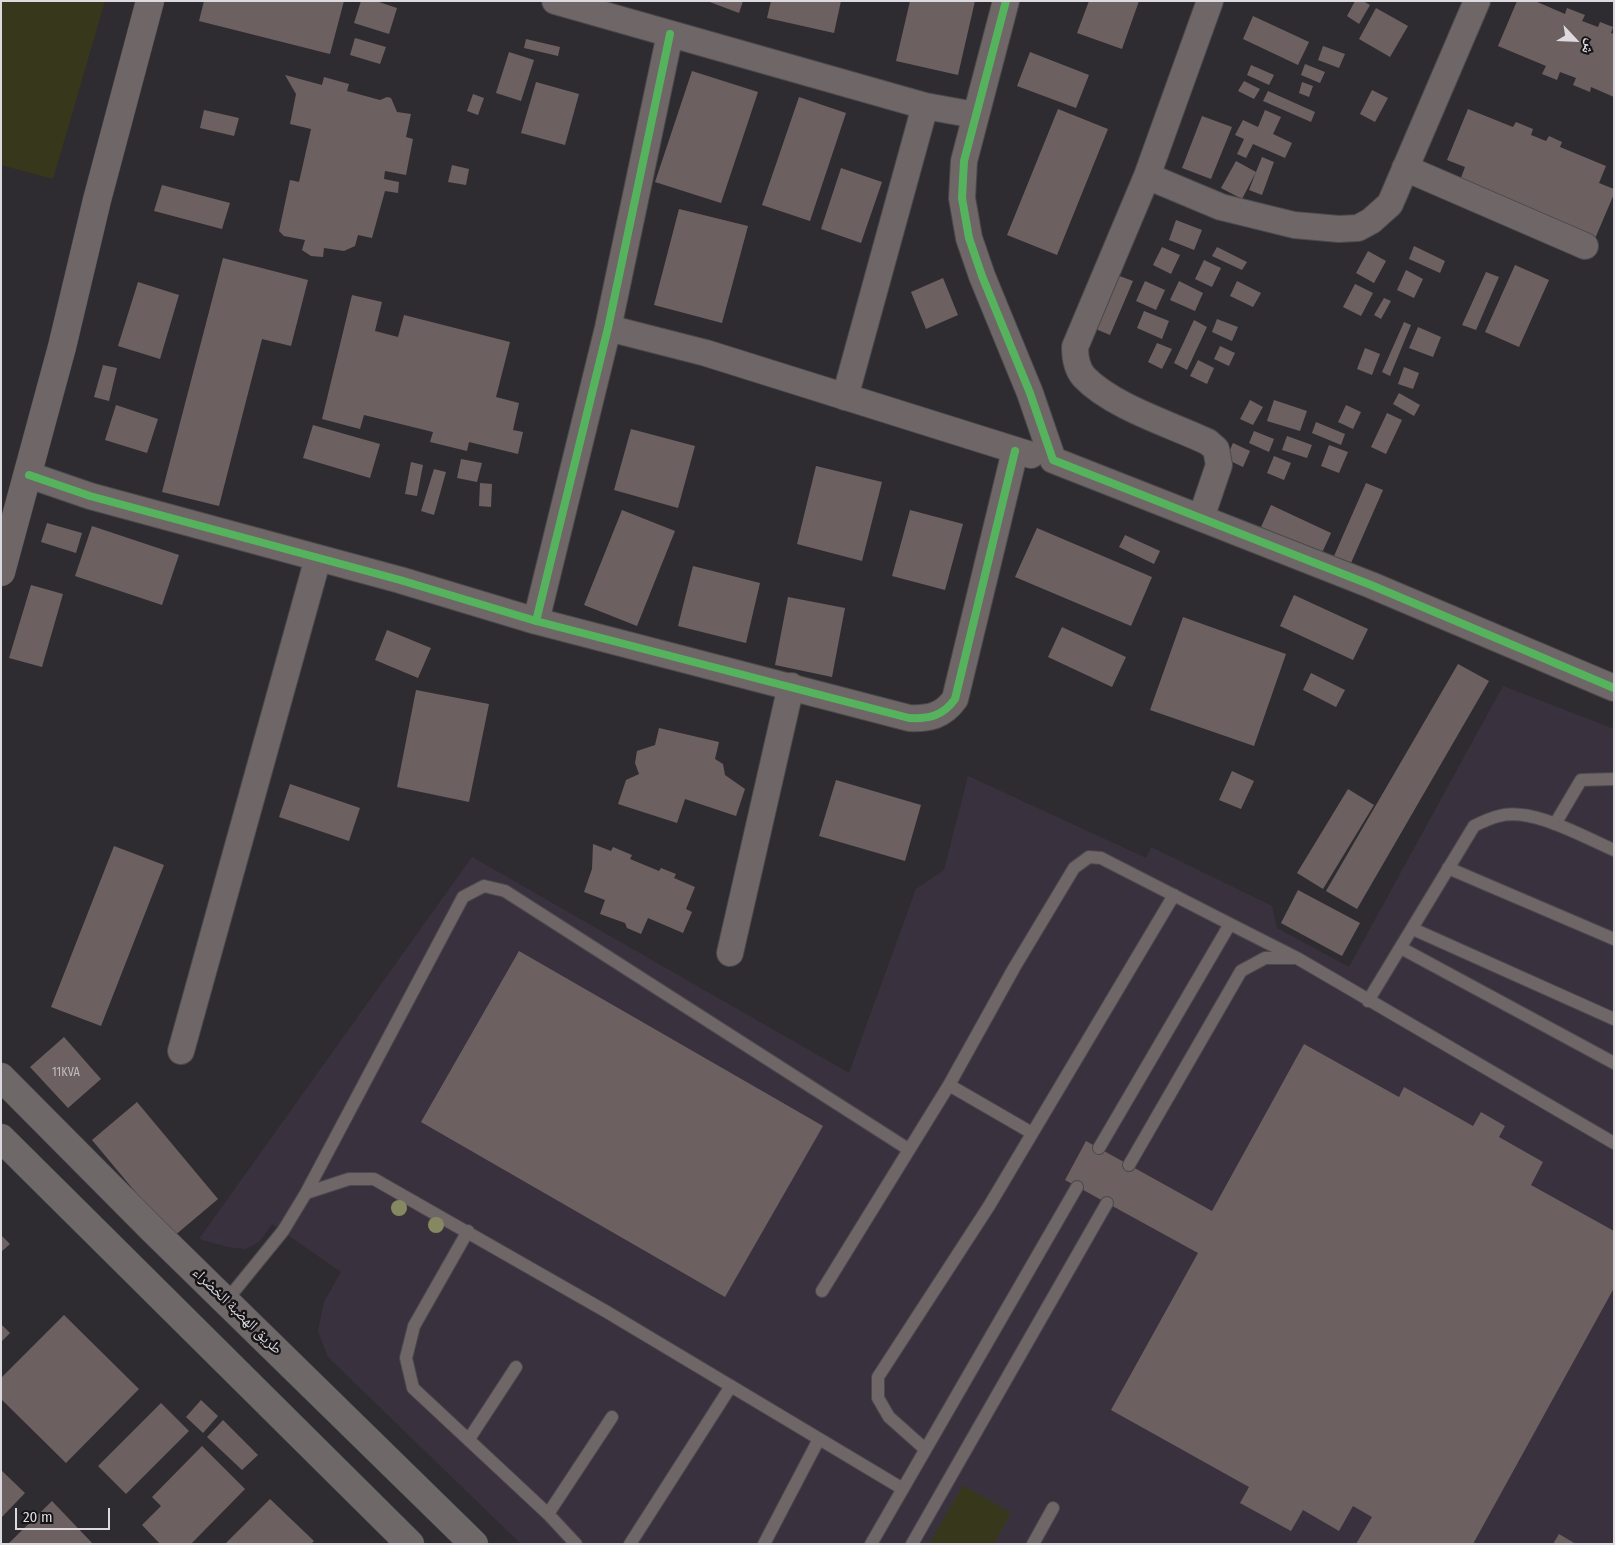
<!DOCTYPE html>
<html>
<head>
<meta charset="utf-8">
<style>
  body { margin:0 }
  #map { position:relative; width:1615px; height:1545px; overflow:hidden; background:#2f2c31; font-family:"Fira Sans Condensed","Noto Naskh Arabic",sans-serif }
  canvas { display:block }
  .frame { position:absolute; inset:0; border:2px solid #dddadf; pointer-events:none }
  .north { position:absolute; left:1550px; top:15px; width:50px; height:50px; -webkit-text-stroke:4px #161417; paint-order:stroke; rotate:115deg; font-size:14px; font-weight:700; line-height:20px; text-align:center; color:#dddadf }
  .north::after { content:''; display:block; margin:auto; width:18px; height:22px; background:#dddadf; clip-path:polygon(50% 0,100% 100%,50% 72%,0 100%) }
  .scale { position:absolute; left:15px; top:1508px; width:95px; height:22px; box-sizing:border-box; border:2px solid #dddadf; border-top:0; padding-left:6px; font-size:15px; line-height:18px; white-space:nowrap; color:#dddadf; -webkit-text-stroke:4px #161417; paint-order:stroke }
</style>
</head>
<body>
<div id="map">
<canvas width="1615" height="1545"></canvas>
<div class="frame"></div>
<div class="north">ش</div>
<div class="scale">20 m</div>
</div>
<script>
const ctx = document.querySelector('canvas').getContext('2d');
ctx.lineJoin = 'round';
function fillPath(path, color) { ctx.fillStyle = color; ctx.fill(path, 'evenodd'); }
function strokePath(path, color, width, dash) { ctx.strokeStyle = color; ctx.lineWidth = width; ctx.lineCap = dash ? 'butt' : 'round'; ctx.setLineDash(dash || []); ctx.stroke(path); }
function label(font, color, halo, rows, align = 'center') {
  ctx.font = font + ' "Fira Sans Condensed","Noto Naskh Arabic",sans-serif'; ctx.lineWidth = 5; ctx.setLineDash([]); ctx.textBaseline = 'middle'; ctx.strokeStyle = halo; ctx.fillStyle = color; for (const [text, x, y, turn = 0] of rows) {
    ctx.save(); ctx.translate(x, y); ctx.rotate((+turn || 0) * Math.PI / 180); ctx.textAlign = isNaN(turn) ? turn : align; if (halo) ctx.strokeText(text, 0, 0); ctx.fillText(text, 0, 0); ctx.restore();
  }
}
const built = new Path2D(`
  M 1503,686 L 1614,729 L 1614,1544 L 521,1544 L 328,1357 L 318,1331 L 324,1302 L 341,1272 L 272,1224 L 259,1242 L 245,1249 L 228,1247 L 199,1239 L 472,857 L 849,1073 L 916,889 L 944,870 L 968,776 L 1146,858 L 1151,847 L 1272,906 L 1277,928 L 1349,967 Z`);
const green = new Path2D(`
  M 1,1 L 105,1 L 53,179 L 1,165 Z
  M 963,1485 L 1011,1513 L 994,1544 L 929,1544 Z`);
const building = new Path2D(`
  M 204,1 L 344,1 L 330,54 L 199,21 Z
  M 361,1 L 376,1 L 397,8 L 389,34 L 354,23 Z
  M 707,1 L 743,1 L 739,13 Z
  M 771,1 L 841,1 L 834,33 L 767,18 Z
  M 910,1 L 975,1 L 958,75 L 896,61 Z
  M 1089,1 L 1139,1 L 1122,49 L 1077,33 Z
  M 1355,1 L 1363,1 L 1370,5 L 1359,24 L 1347,16 Z
  M 1517,1 L 1535,1 L 1565,14 L 1567,8 L 1585,15 L 1582,21 L 1598,27 L 1600,22 L 1613,27 L 1611,33 L 1614,34 L 1614,97 L 1591,87 L 1590,92 L 1573,85 L 1576,78 L 1560,72 L 1557,80 L 1542,74 L 1546,66 L 1498,46 Z
  M 1376,8 L 1408,26 L 1390,57 L 1359,39 Z
  M 1253,16 L 1309,42 L 1298,65 L 1243,39 Z
  M 355,38 L 386,47 L 380,64 L 350,55 Z
  M 526,39 L 560,47 L 558,56 L 524,48 Z
  M 1323,46 L 1345,54 L 1339,68 L 1318,60 Z
  M 509,52 L 534,60 L 521,101 L 496,93 Z
  M 1030,52 L 1089,75 L 1076,108 L 1017,86 Z
  M 1305,64 L 1325,72 L 1320,83 L 1301,75 Z
  M 1251,65 L 1274,75 L 1269,85 L 1247,75 Z
  M 692,71 L 758,92 L 721,203 L 655,182 Z
  M 285,75 L 322,85 L 324,77 L 349,84 L 347,91 L 380,100 L 387,97 L 391,98 L 397,112 L 411,114 L 406,137 L 413,139 L 406,175 L 385,171 L 384,179 L 399,182 L 398,193 L 385,191 L 372,238 L 358,235 L 355,246 L 344,251 L 324,248 L 323,257 L 311,256 L 302,250 L 305,240 L 284,236 L 279,231 L 290,180 L 299,182 L 311,129 L 290,124 L 296,94 Z
  M 1244,81 L 1260,89 L 1254,99 L 1238,91 Z
  M 536,82 L 579,94 L 565,145 L 521,133 Z
  M 1302,82 L 1313,86 L 1309,97 L 1299,93 Z
  M 1372,90 L 1388,98 L 1375,122 L 1360,114 Z
  M 1268,91 L 1315,112 L 1311,122 L 1263,101 Z
  M 473,94 L 484,98 L 478,115 L 467,111 Z
  M 799,97 L 846,113 L 810,221 L 762,205 Z
  M 1058,109 L 1108,129 L 1057,255 L 1007,235 Z
  M 1468,109 L 1513,127 L 1516,122 L 1533,129 L 1531,135 L 1546,141 L 1549,136 L 1562,142 L 1560,147 L 1606,166 L 1599,183 L 1614,189 L 1614,194 L 1591,248 L 1455,194 L 1465,167 L 1447,160 Z
  M 204,110 L 239,118 L 234,136 L 200,128 Z
  M 1265,110 L 1281,117 L 1273,134 L 1292,143 L 1285,158 L 1253,144 L 1246,158 L 1237,154 L 1244,139 L 1235,135 L 1243,120 L 1258,127 Z
  M 1202,116 L 1232,127 L 1211,179 L 1182,168 Z
  M 1262,157 L 1274,162 L 1262,195 L 1249,190 L 1256,172 L 1242,199 L 1221,188 L 1236,161 L 1256,172 Z
  M 452,165 L 469,169 L 466,185 L 448,182 Z
  M 841,168 L 882,182 L 861,243 L 821,229 Z
  M 162,185 L 230,203 L 222,229 L 154,211 Z
  M 679,209 L 748,226 L 722,323 L 654,305 Z
  M 1176,220 L 1202,230 L 1194,250 L 1169,240 Z
  M 1414,246 L 1445,261 L 1440,273 L 1409,259 Z
  M 1162,247 L 1180,255 L 1171,274 L 1153,265 Z
  M 1217,247 L 1247,262 L 1242,270 L 1212,256 Z
  M 1368,251 L 1386,261 L 1374,283 L 1356,273 Z
  M 223,258 L 308,280 L 291,346 L 262,339 L 219,506 L 162,492 Z
  M 1204,260 L 1221,268 L 1212,287 L 1195,279 Z
  M 1515,265 L 1549,280 L 1519,347 L 1485,332 Z
  M 1406,270 L 1423,279 L 1414,298 L 1397,290 Z
  M 1486,272 L 1499,277 L 1476,330 L 1462,325 Z
  M 1114,274 L 1133,281 L 1110,335 L 1091,327 Z
  M 943,278 L 958,315 L 926,329 L 911,292 Z
  M 1145,281 L 1165,290 L 1156,310 L 1136,301 Z
  M 1179,281 L 1203,293 L 1195,311 L 1170,300 Z
  M 1237,281 L 1261,293 L 1253,307 L 1230,296 Z
  M 138,282 L 179,295 L 160,359 L 118,346 Z
  M 1355,284 L 1373,293 L 1361,316 L 1343,307 Z
  M 352,295 L 382,302 L 375,331 L 398,337 L 404,315 L 510,342 L 496,397 L 519,403 L 513,430 L 523,432 L 518,454 L 469,442 L 467,451 L 430,442 L 433,432 L 364,415 L 360,429 L 322,419 Z
  M 1384,298 L 1391,301 L 1381,319 L 1374,315 Z
  M 1144,311 L 1169,321 L 1162,339 L 1137,328 Z
  M 1217,319 L 1238,327 L 1232,341 L 1212,332 Z
  M 1194,320 L 1207,327 L 1187,370 L 1174,363 Z
  M 1404,322 L 1411,325 L 1390,376 L 1382,372 Z
  M 1418,327 L 1441,337 L 1433,357 L 1409,348 Z
  M 1157,343 L 1172,349 L 1162,369 L 1148,362 Z
  M 1220,346 L 1235,353 L 1229,366 L 1214,359 Z
  M 1365,348 L 1380,354 L 1372,375 L 1357,369 Z
  M 1198,360 L 1214,368 L 1207,384 L 1190,376 Z
  M 103,365 L 117,368 L 109,401 L 94,397 Z
  M 1404,367 L 1419,373 L 1413,389 L 1398,384 Z
  M 1399,393 L 1420,405 L 1414,416 L 1393,404 Z
  M 1250,400 L 1263,407 L 1253,425 L 1240,419 Z
  M 1274,400 L 1307,411 L 1300,431 L 1267,421 Z
  M 116,405 L 158,419 L 147,453 L 105,440 Z
  M 1346,405 L 1361,412 L 1353,429 L 1338,422 Z
  M 1387,413 L 1402,420 L 1386,454 L 1371,447 Z
  M 1316,422 L 1345,434 L 1341,445 L 1312,433 Z
  M 313,425 L 380,444 L 370,478 L 303,458 Z
  M 631,429 L 695,446 L 678,508 L 614,490 Z
  M 1254,431 L 1274,439 L 1269,452 L 1249,443 Z
  M 1287,436 L 1312,445 L 1307,458 L 1282,450 Z
  M 1233,443 L 1250,451 L 1243,467 L 1226,459 Z
  M 1329,445 L 1348,452 L 1339,473 L 1321,466 Z
  M 1274,456 L 1291,463 L 1284,480 L 1267,473 Z
  M 461,459 L 482,463 L 477,482 L 457,478 Z
  M 411,462 L 423,465 L 417,496 L 405,494 Z
  M 816,466 L 882,482 L 862,561 L 797,544 Z
  M 434,469 L 446,472 L 434,515 L 421,511 Z
  M 480,483 L 492,484 L 491,507 L 479,506 Z
  M 1366,483 L 1383,490 L 1351,563 L 1334,556 Z
  M 1271,505 L 1331,533 L 1321,555 L 1261,527 Z
  M 622,510 L 675,531 L 637,626 L 584,605 Z
  M 910,510 L 963,524 L 945,590 L 892,576 Z
  M 47,523 L 82,533 L 76,553 L 41,542 Z
  M 92,526 L 179,555 L 162,605 L 75,576 Z
  M 1037,528 L 1152,577 L 1131,626 L 1015,577 Z
  M 1125,535 L 1160,551 L 1154,564 L 1119,547 Z
  M 693,566 L 760,583 L 746,643 L 678,626 Z
  M 31,585 L 63,594 L 42,667 L 9,658 Z
  M 1294,595 L 1368,629 L 1353,660 L 1280,626 Z
  M 788,597 L 845,608 L 832,677 L 775,665 Z
  M 1183,617 L 1286,654 L 1254,746 L 1150,710 Z
  M 1062,627 L 1126,657 L 1112,687 L 1048,657 Z
  M 387,630 L 431,648 L 418,678 L 375,660 Z
  M 1458,664 L 1489,681 L 1357,909 L 1326,891 Z
  M 1311,673 L 1345,690 L 1336,707 L 1303,690 Z
  M 416,690 L 489,704 L 469,802 L 397,787 Z
  M 659,728 L 719,742 L 715,759 L 723,764 L 725,775 L 745,789 L 736,816 L 685,799 L 677,823 L 618,804 L 626,780 L 639,774 L 635,763 L 637,751 L 655,745 Z
  M 1232,771 L 1254,781 L 1241,809 L 1219,800 Z
  M 836,780 L 921,805 L 905,861 L 819,836 Z
  M 290,784 L 360,808 L 349,841 L 279,817 Z
  M 1348,789 L 1374,805 L 1323,889 L 1297,873 Z
  M 593,844 L 611,851 L 613,847 L 632,855 L 630,859 L 659,871 L 661,868 L 676,874 L 674,878 L 695,887 L 686,909 L 692,912 L 683,933 L 648,918 L 641,934 L 627,928 L 625,923 L 600,914 L 605,900 L 584,892 L 592,869 Z
  M 114,846 L 164,865 L 101,1026 L 51,1007 Z
  M 1298,890 L 1360,923 L 1342,956 L 1281,923 Z
  M 519,951 L 823,1126 L 725,1297 L 421,1122 Z
  M 64,1037 L 101,1079 L 68,1108 L 30,1067 Z
  M 1304,1044 L 1399,1097 L 1404,1087 L 1473,1126 L 1481,1112 L 1505,1126 L 1499,1137 L 1543,1162 L 1531,1185 L 1614,1231 L 1614,1288 L 1473,1544 L 1356,1544 L 1372,1517 L 1353,1506 L 1339,1531 L 1303,1510 L 1291,1531 L 1240,1503 L 1249,1487 L 1111,1410 L 1198,1253 L 1065,1180 L 1086,1141 L 1212,1211 Z
  M 137,1102 L 218,1199 L 173,1237 L 92,1140 Z
  M 1,1235 L 10,1244 L 1,1252 Z
  M 64,1315 L 139,1389 L 66,1463 L 1,1399 L 1,1378 Z
  M 1,1324 L 10,1333 L 1,1342 Z
  M 201,1400 L 218,1416 L 203,1433 L 186,1417 Z
  M 161,1403 L 189,1431 L 126,1494 L 98,1466 Z
  M 223,1420 L 258,1455 L 242,1470 L 207,1437 Z
  M 202,1446 L 245,1489 L 191,1544 L 160,1544 L 142,1525 L 161,1506 L 152,1497 Z
  M 1,1470 L 25,1493 L 1,1518 Z
  M 270,1499 L 314,1541 L 311,1544 L 225,1544 Z
  M 52,1501 L 93,1544 L 8,1544 Z
  M 1559,1534 L 1576,1544 L 1553,1544 Z`);
const service = new Path2D(`
  M 1555,824 L 1581,780 L 1614,779
  M 1448,868 L 1614,939
  M 1413,929 L 1614,1019
  M 1401,948 L 1614,1063
  M 1368,1001 L 1474,826 C 1482,822 1490,818 1499,816 C 1533,807 1583,837 1614,850
  M 949,1085 L 1032,1133
  M 1099,1148 L 1230,924 L 1297,958 L 1614,1143
  M 1129,1165 L 1241,971 L 1265,958 L 1295,958
  M 306,1193 L 463,897 L 484,886 L 505,891 L 908,1149
  M 468,1231 L 414,1326 L 406,1358 L 413,1388 L 548,1514 L 576,1544
  M 822,1291 L 949,1085 L 1014,968 L 1074,868 L 1089,857 L 1101,858 L 1230,924
  M 226,1301 L 283,1231 L 306,1193 L 349,1179 L 374,1179 L 607,1312 L 903,1489
  M 469,1439 L 516,1367
  M 925,1449 L 889,1417 L 878,1398 L 878,1377 L 989,1206 L 1174,895
  M 548,1514 L 612,1417
  M 630,1544 L 731,1386
  M 764,1544 L 819,1439
  M 871,1544 L 1077,1187
  M 912,1544 L 1107,1203
  M 1033,1544 L 1053,1508`);
const minor = new Path2D(`
  M 555,1 L 925,106 L 975,115
  M 1006,1 L 964,161 L 962,198 L 969,238 L 982,276 L 1030,393 L 1053,460 L 1371,585 L 1614,688
  M 1405,168 L 1585,246
  M 1147,176 L 1221,207 L 1294,225 L 1339,229 L 1358,228 L 1371,221 L 1390,204 L 1477,1
  M 608,328 L 706,353 L 1031,455
  M 845,397 L 925,106
  M 29,475 L 90,496 L 400,580 L 536,621 L 909,718 C 929,719 943,716 955,699 L 1015,451
  M 1201,518 L 1219,465 L 1216,449 L 1208,442 C 1170,424 1113,407 1084,377 C 1077,369 1075,357 1075,347 L 1147,176 L 1210,1
  M 536,621 L 608,328 L 670,34
  M 730,953 L 791,686
  M 181,1051 L 318,558`);
const tertiary = new Path2D(`
  M 1,572 L 62,347 L 97,200 L 150,1`);
const primary = new Path2D(`
  M 1,1077 L 153,1230 L 474,1544
  M 1,1138 L 410,1544`);
const cycleway = new Path2D(`
  M 1006,1 L 964,161 L 962,198 L 969,238 L 982,276 L 1030,393 L 1053,460 L 1371,585 L 1614,688
  M 29,475 L 90,496 L 400,580 L 536,621 L 909,718 C 929,719 943,716 955,699 L 1015,451
  M 536,621 L 608,328 L 670,34`);
const trees = [
  [399,1208],
  [436,1225]
];
const numberNames = [
  ["11KVA",66,1073]
];
const streetNames = [
  ["طريق الهضبة الخضراء",237,1311,44]
];
fillPath(built, '#39323e');
fillPath(green, '#37381b');
fillPath(building, '#6c6160');
strokePath(service, '#4b494c', 14);
strokePath(minor, '#4b494c', 28);
strokePath(tertiary, '#4b494c', 29);
strokePath(primary, '#4b494c', 29);
strokePath(service, '#6e6667', 12);
strokePath(minor, '#6e6667', 26);
strokePath(tertiary, '#6e6667', 28);
strokePath(primary, '#6f6869', 28);
strokePath(cycleway, '#56b35d', 8);
ctx.fillStyle = '#868861';
for (const [x, y] of trees) { ctx.beginPath(); ctx.arc(x, y, 8, 0, 2 * Math.PI); ctx.fill(); }
label('12px', '#c1bcbf', null, numberNames);
label('15px', '#dddadf', '#161417', streetNames);
</script>
</body>
</html>
